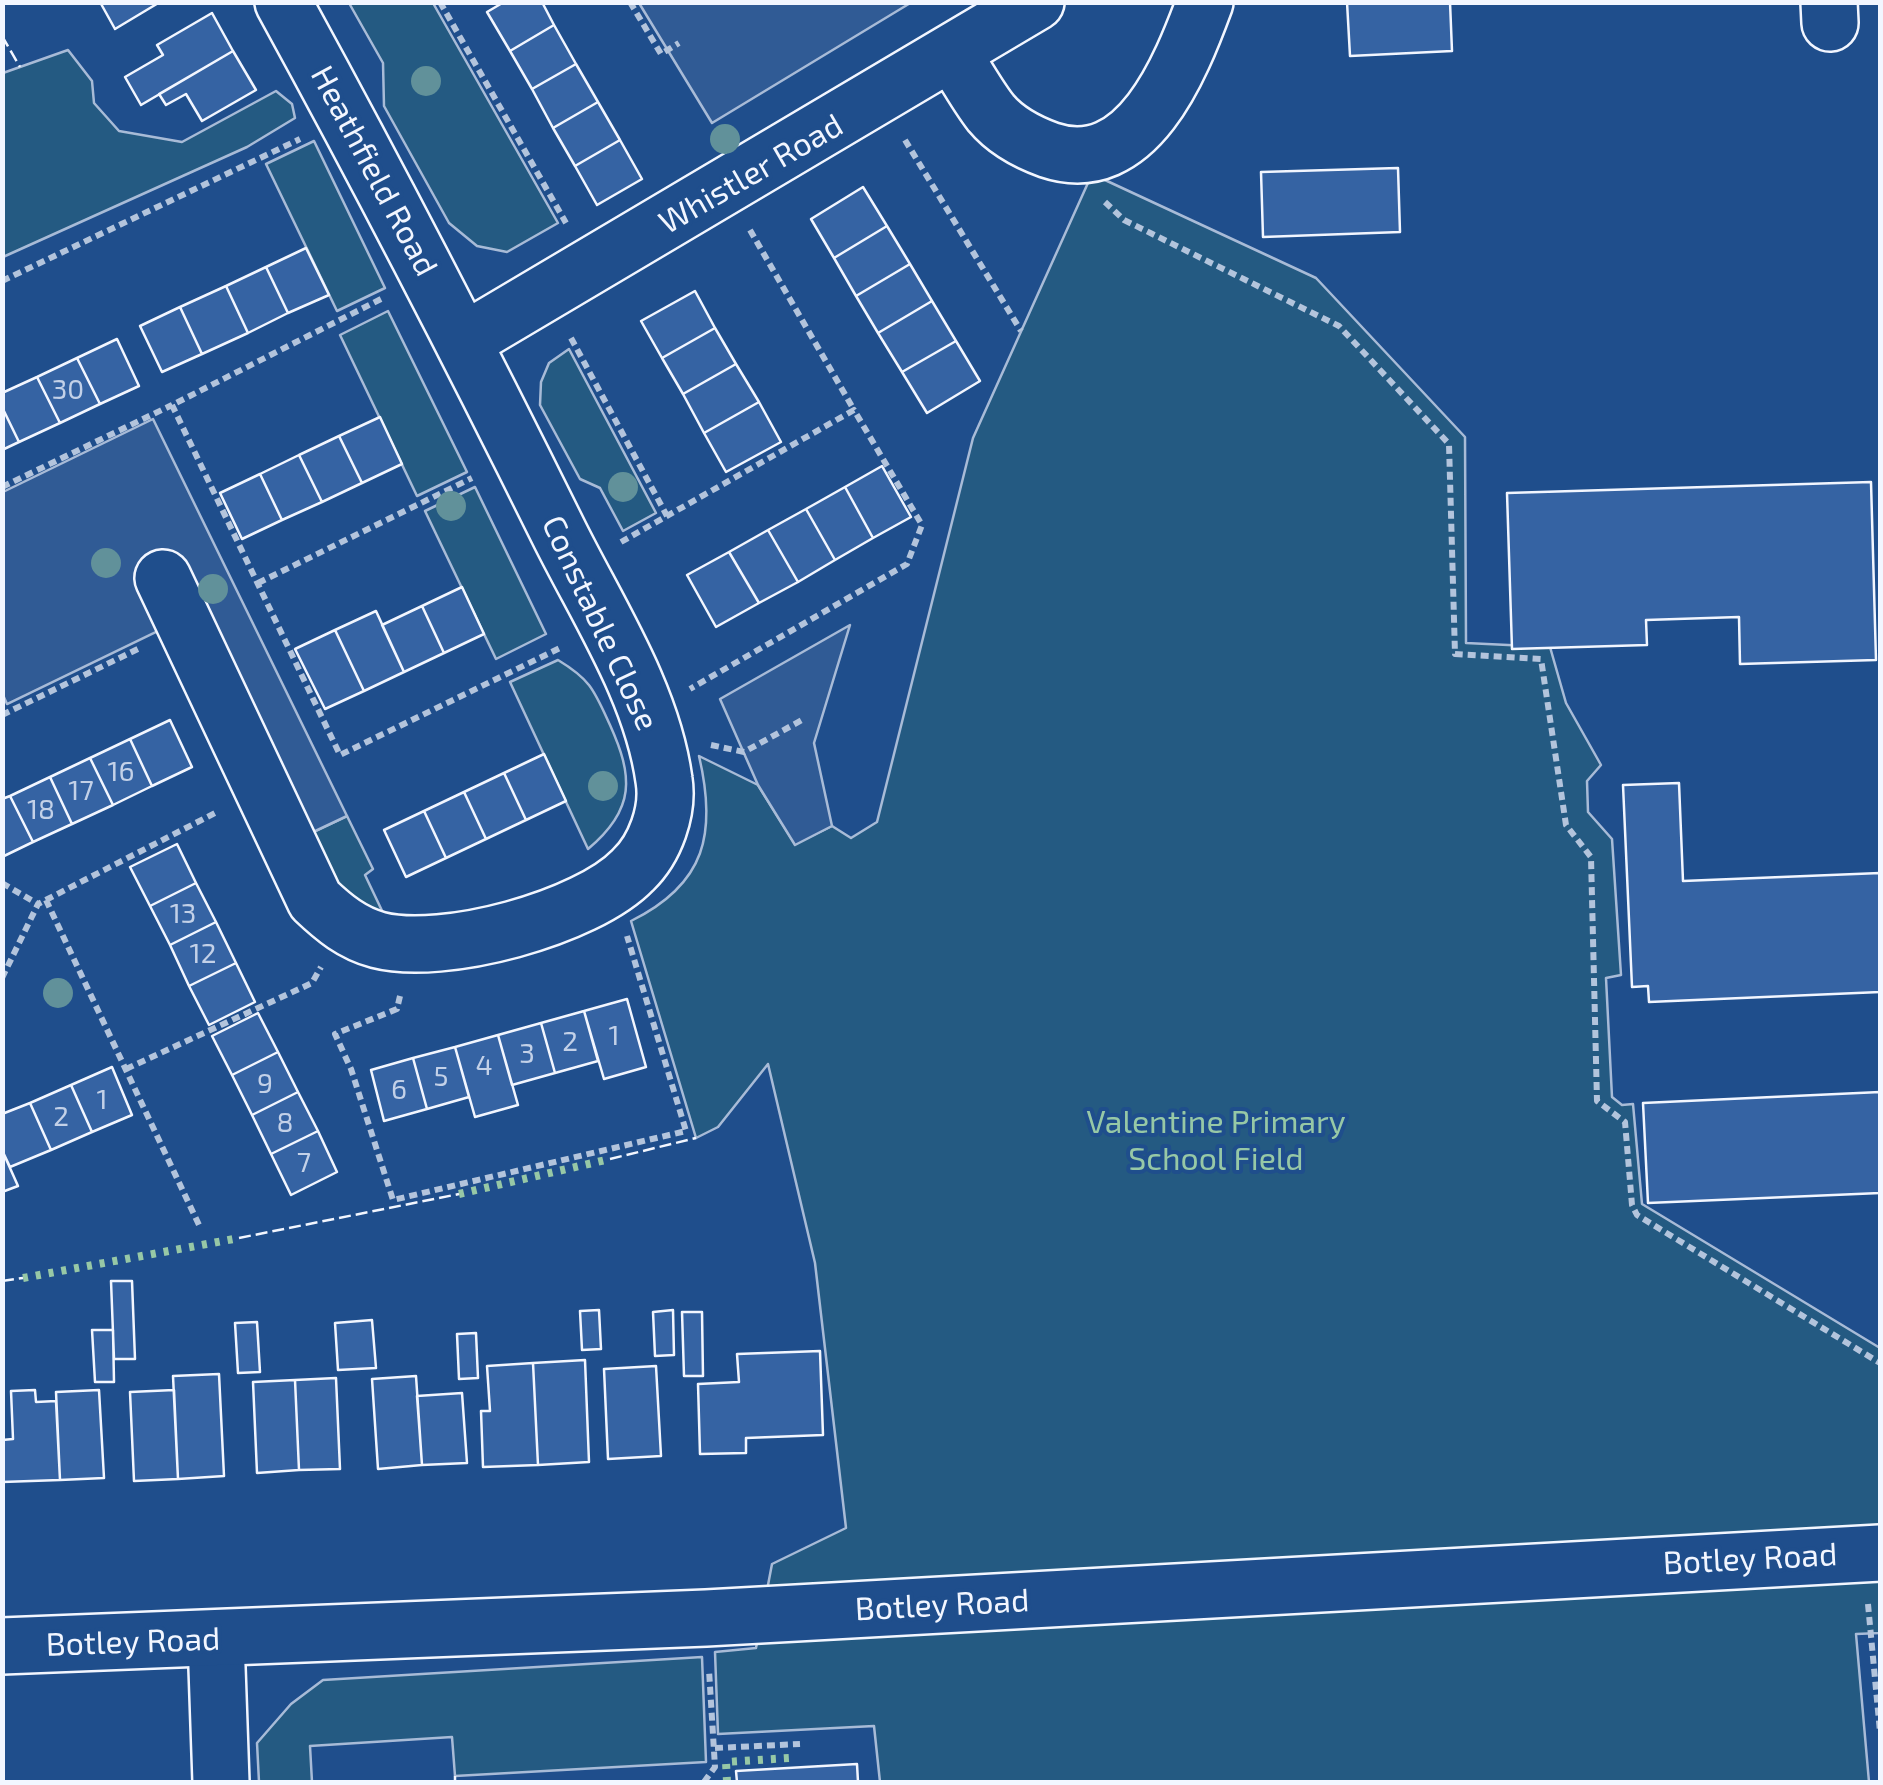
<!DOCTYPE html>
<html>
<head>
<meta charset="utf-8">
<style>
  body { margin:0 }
  #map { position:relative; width:1883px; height:1785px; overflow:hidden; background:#1f4e8c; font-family:"Exo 2",sans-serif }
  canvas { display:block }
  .frame { position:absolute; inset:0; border:5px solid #f2f6ff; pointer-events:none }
</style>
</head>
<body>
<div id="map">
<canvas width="1883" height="1785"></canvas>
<div class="frame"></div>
</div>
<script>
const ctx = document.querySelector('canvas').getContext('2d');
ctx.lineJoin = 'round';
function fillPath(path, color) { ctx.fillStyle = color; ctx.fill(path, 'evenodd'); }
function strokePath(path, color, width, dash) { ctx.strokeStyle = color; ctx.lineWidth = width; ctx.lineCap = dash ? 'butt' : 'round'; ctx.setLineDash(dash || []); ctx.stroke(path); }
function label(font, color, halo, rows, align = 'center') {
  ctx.font = font + ' "Exo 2",sans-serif'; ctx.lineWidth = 8; ctx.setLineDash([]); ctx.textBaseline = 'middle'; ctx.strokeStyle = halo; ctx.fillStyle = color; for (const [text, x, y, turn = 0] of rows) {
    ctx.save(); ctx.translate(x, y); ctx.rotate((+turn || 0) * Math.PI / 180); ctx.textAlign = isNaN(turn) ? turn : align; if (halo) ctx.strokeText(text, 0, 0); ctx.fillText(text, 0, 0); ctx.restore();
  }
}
const green = new Path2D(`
  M 349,3 L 433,3 L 558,223 L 507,252 L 477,246 L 449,223 L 384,106 L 383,63 Z
  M 68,50 L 92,81 L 94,103 L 119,131 L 182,142 L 276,91 L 292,104 L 295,118 L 247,147 L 3,257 L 3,73 Z
  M 314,141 L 385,288 L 337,311 L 266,164 Z
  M 1092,174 L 1316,278 L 1465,437 L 1466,643 L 1550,647 L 1566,703 L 1601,765 L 1587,781 L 1588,812 L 1612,839 L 1621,975 L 1606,978 L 1612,1097 L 1622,1105 L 1633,1104 L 1642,1204 L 1880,1348 L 1880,1633 L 1856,1634 L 1869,1782 L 880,1782 L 874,1726 L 718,1734 L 715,1652 L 756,1648 L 772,1564 L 846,1528 L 815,1263 L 768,1064 L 718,1127 L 696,1138 L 631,921 C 706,884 717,833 699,756 L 758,785 L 795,844 L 832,826 L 851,838 L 877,822 L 973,438 Z
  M 388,311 L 467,472 L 417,496 L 340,335 Z
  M 569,349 L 656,513 L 623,531 L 600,488 L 580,479 L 540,405 L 541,382 L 549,363 Z
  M 475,487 L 546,634 L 496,659 L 425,511 Z
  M 558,660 C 591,680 594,690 610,725 C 633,776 636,809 588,849 L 510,682 Z
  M 347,816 L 373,869 L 365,875 L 385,917 L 341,892 L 309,834 Z
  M 702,1657 L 706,1762 L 455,1776 L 452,1737 L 310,1746 L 312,1782 L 259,1782 L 257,1743 L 291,1704 L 323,1680 Z`);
const parking = new Path2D(`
  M 912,2 L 712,123 L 639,3 L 639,2 Z
  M 153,419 L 347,816 L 309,834 L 199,611 L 7,704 L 3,695 L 3,492 Z
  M 850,625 L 814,743 L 832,826 L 795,845 L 758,785 L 720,699 Z`);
const building = new Path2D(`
  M 100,2 L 160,2 L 115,29 Z
  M 504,2 L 542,2 L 554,25 L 510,51 L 487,12 Z
  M 1347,2 L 1450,2 L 1452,51 L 1350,56 Z
  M 212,13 L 233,51 L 141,105 L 125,77 L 163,55 L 157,45 Z
  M 554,25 L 576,64 L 532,89 L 510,51 Z
  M 233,51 L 256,90 L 202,121 L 186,94 L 166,105 L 159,94 Z
  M 576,64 L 598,102 L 553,128 L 532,89 Z
  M 598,102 L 620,140 L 575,166 L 553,128 Z
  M 620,140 L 642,179 L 597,205 L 575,166 Z
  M 1398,168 L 1400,232 L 1263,237 L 1261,172 Z
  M 863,187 L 887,226 L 834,258 L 811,219 Z
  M 887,226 L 910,264 L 856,296 L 834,258 Z
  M 306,248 L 329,295 L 288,313 L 266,267 Z
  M 910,264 L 932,301 L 878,333 L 856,296 Z
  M 266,267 L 288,313 L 248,333 L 226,286 Z
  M 226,286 L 248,333 L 202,354 L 180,307 Z
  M 695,291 L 715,328 L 662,358 L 641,321 Z
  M 932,301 L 956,341 L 902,372 L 878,333 Z
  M 180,307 L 202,354 L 162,372 L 140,326 Z
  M 715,328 L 736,364 L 683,394 L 662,358 Z
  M 117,339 L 139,386 L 100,404 L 77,358 Z
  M 956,341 L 980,381 L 927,413 L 902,372 Z
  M 77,358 L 100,404 L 60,423 L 37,377 Z
  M 736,364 L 759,402 L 704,433 L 683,394 Z
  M 37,377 L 60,423 L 19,442 L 2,407 L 2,393 Z
  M 759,402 L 781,442 L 726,472 L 704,433 Z
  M 2,407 L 19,442 L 2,450 Z
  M 380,417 L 402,464 L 362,483 L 339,436 Z
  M 339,436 L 362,483 L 322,502 L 299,455 Z
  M 299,455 L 322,502 L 282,520 L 260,474 Z
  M 882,466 L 911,517 L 873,538 L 845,487 Z
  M 260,474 L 282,520 L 242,539 L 220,493 Z
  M 1871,482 L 1876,660 L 1740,664 L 1739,617 L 1646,620 L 1647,645 L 1512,649 L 1507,493 Z
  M 845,487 L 873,538 L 835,560 L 806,509 Z
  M 806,509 L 835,560 L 798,582 L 768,530 Z
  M 768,530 L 798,582 L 759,603 L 729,552 Z
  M 729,552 L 759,603 L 716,627 L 687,575 Z
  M 462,587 L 484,634 L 444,653 L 422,606 Z
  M 422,606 L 444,653 L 404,672 L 382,625 Z
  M 376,611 L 404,672 L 364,691 L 335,630 Z
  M 335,630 L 364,691 L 325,709 L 295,649 Z
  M 170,720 L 192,767 L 152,786 L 130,739 Z
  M 130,739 L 152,786 L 113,805 L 90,758 Z
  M 544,754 L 566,801 L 526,820 L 504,773 Z
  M 90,758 L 113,805 L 72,824 L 50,777 Z
  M 504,773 L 526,820 L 486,839 L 464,792 Z
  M 50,777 L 72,824 L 33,842 L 10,796 Z
  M 1679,783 L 1683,881 L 1880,873 L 1880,992 L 1649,1002 L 1648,986 L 1632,987 L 1623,785 Z
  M 464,792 L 486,839 L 446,858 L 424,811 Z
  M 10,796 L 33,842 L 2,857 L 2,799 Z
  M 424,811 L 446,858 L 406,877 L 384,830 Z
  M 177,844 L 196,883 L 150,906 L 130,867 Z
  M 196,883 L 216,922 L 170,945 L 150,906 Z
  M 216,922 L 236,963 L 189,986 L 170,945 Z
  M 236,963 L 255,1002 L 209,1025 L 189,986 Z
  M 627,999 L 646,1067 L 604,1079 L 584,1011 Z
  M 584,1011 L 598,1061 L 555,1073 L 541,1023 Z
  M 258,1013 L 278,1052 L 232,1075 L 212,1036 Z
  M 541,1023 L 555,1073 L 512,1085 L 498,1035 Z
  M 498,1035 L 518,1105 L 475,1117 L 455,1047 Z
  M 455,1047 L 469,1097 L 427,1109 L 413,1058 Z
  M 278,1052 L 298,1092 L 252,1115 L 232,1075 Z
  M 413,1058 L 427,1109 L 384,1121 L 371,1070 Z
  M 112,1067 L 132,1115 L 92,1132 L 71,1085 Z
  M 71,1085 L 92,1132 L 51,1150 L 30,1103 Z
  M 298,1092 L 318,1131 L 271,1154 L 252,1115 Z
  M 1880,1092 L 1880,1193 L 1648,1203 L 1643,1103 Z
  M 30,1103 L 51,1150 L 10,1167 L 2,1150 L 2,1114 Z
  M 318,1131 L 337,1172 L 291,1195 L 271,1154 Z
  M 2,1150 L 18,1186 L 2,1192 Z
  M 111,1281 L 132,1281 L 135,1359 L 114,1359 Z
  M 599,1310 L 601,1349 L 582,1350 L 580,1311 Z
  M 673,1310 L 674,1355 L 655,1356 L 653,1312 Z
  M 682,1312 L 702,1312 L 703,1376 L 684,1376 Z
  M 372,1320 L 376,1368 L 338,1370 L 335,1323 Z
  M 257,1322 L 260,1372 L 238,1373 L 235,1323 Z
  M 92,1330 L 113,1330 L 114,1382 L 95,1382 Z
  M 476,1333 L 478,1378 L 459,1379 L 457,1334 Z
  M 820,1351 L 823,1435 L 746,1438 L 746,1453 L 700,1454 L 698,1384 L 739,1382 L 737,1354 Z
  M 585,1360 L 589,1462 L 538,1465 L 533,1363 Z
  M 533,1363 L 538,1465 L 483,1467 L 481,1411 L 490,1411 L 487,1366 Z
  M 656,1366 L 661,1456 L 608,1459 L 604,1369 Z
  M 219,1374 L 224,1476 L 178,1479 L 173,1376 Z
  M 416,1376 L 422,1465 L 378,1469 L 372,1379 Z
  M 336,1378 L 340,1469 L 299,1470 L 295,1380 Z
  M 295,1380 L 299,1470 L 257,1473 L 253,1382 Z
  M 35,1390 L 36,1402 L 56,1401 L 60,1480 L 2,1482 L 2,1440 L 13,1439 L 11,1391 Z
  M 99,1390 L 104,1478 L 60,1480 L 56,1392 Z
  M 174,1390 L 178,1479 L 134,1481 L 130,1392 Z
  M 462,1393 L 467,1463 L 422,1465 L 417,1396 Z
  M 857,1764 L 858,1782 L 737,1782 L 736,1771 Z`);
const path = new Path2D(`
  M 440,2 L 566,223
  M 630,2 L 661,54 L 679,43
  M 905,140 L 1021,331
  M 1105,202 L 1124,220 L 1339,326 L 1449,444 L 1455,654 L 1541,659 L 1566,825 L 1591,857 L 1597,1101 L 1625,1122 L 1632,1205 L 1637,1215 L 1880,1363
  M 750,230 L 854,410
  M 2,281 L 300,139
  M 381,299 L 172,405 L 340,755 L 560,648
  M 571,338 L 667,516
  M 2,487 L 172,405
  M 621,542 L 854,410 L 922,525 L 907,564 L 690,689
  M 258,583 L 472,478
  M 2,715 L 140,648
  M 711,745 L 744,752 L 802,720
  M 2,883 L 38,904
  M 46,900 L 199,1225
  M 2,978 L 38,904 L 217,812
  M 400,996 L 397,1009 L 335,1034 L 351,1069 L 393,1200 L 686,1131 L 627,936
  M 126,1069 L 312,983 L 321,967
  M 1868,1604 L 1880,1732
  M 715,1748 L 800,1744
  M 704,1782 L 715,1767 L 709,1670`);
const minor = new Path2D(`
  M 1829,2 L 1830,23
  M 953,54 C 965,73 977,95 991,113 C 1006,131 1027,142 1049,150 C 1137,180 1181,67 1205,2
  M 464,341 L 1036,2
  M 163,578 L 315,900 C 334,918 352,933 378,940 C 443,957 587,918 633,870 C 655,849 669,811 664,780 C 652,692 597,610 558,531 C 470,353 379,177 283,2
  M 216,1639 L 221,1782`);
const major = new Path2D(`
  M 2,1646 L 706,1618 L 1880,1553`);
const hedge = new Path2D(`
  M 459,1194 L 610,1159
  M 23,1278 L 239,1238
  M 727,1782 L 726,1762 L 789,1758`);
const fence = new Path2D(`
  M 2,36 L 20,67
  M 610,1159 L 696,1138
  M 239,1238 L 459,1194
  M 2,1281 L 23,1278
  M 455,1776 L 455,1782`);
const trees = [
  [426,81],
  [725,139],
  [623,487],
  [451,506],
  [106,563],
  [213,589],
  [603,786],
  [58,993]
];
const numberNames = [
  ["30",68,390],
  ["16",121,772],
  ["17",81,791],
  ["18",41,810],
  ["13",183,914],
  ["12",203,954],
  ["1",614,1036],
  ["2",570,1042],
  ["3",527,1054],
  ["4",484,1066],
  ["5",441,1077],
  ["9",265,1084],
  ["6",399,1090],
  ["1",102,1100],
  ["2",61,1117],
  ["8",285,1123],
  ["7",304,1163]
];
const streetNames = [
  ["Heathfield Road",374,171,62],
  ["Whistler Road",751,174,-30],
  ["Constable Close",600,623,65],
  ["Botley Road",1750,1559,-3],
  ["Botley Road",942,1605,-3],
  ["Botley Road",133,1642,-2]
];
const parkNames = [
  ["Valentine Primary",1216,1122],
  ["School Field",1216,1159]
];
fillPath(green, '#245a82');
strokePath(green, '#a8bbd7', 2.5);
fillPath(parking, '#305b95');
strokePath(parking, '#a8bbd7', 2.5);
fillPath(building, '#3563a3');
strokePath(building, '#f2f6ff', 2.5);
strokePath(minor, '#f2f6ff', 60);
strokePath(major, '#f2f6ff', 60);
strokePath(path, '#b3c4dc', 6, [8, 5]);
strokePath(minor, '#1f4e8c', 55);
strokePath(major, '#1f4e8c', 55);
strokePath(hedge, '#97c8a6', 8, [5, 8]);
strokePath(fence, '#f2f6ff', 2.5, [12, 5]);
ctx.fillStyle = '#61919a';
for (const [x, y] of trees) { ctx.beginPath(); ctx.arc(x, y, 15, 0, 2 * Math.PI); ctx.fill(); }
label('28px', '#c3d1e8', null, numberNames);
label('32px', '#f2f6ff', '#1f4e8c', streetNames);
label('32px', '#97c8a6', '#1f4e8c', parkNames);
</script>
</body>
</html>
